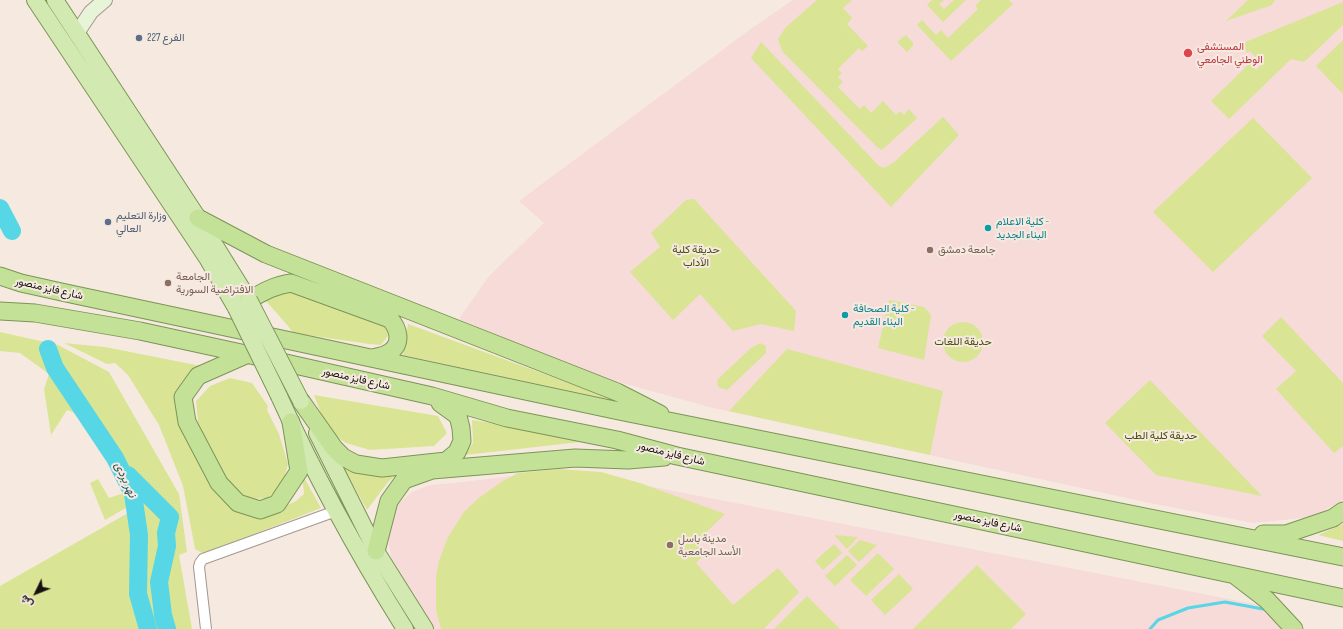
<!DOCTYPE html>
<html>
<head>
<meta charset="utf-8">
<style>
  body { margin:0 }
  #map { position:relative; width:1343px; height:629px; overflow:hidden; background:#f6eae0; font-family:"Sofia Sans Condensed",Vazirmatn,sans-serif }
  canvas { display:block }
  .north { position:absolute; left:16px; top:573px; width:40px; height:40px; -webkit-text-stroke:3px #f6eae0; paint-order:stroke; rotate:227deg; font-size:11px; font-weight:700; line-height:16px; text-align:center; color:#16120f }
  .north::after { content:''; display:block; margin:auto; width:14px; height:18px; background:#16120f; clip-path:polygon(50% 0,100% 100%,50% 72%,0 100%) }
</style>
</head>
<body>
<div id="map">
<canvas width="1343" height="629"></canvas>
<div class="north">ش</div>
</div>
<script>
const ctx = document.querySelector('canvas').getContext('2d');
ctx.lineJoin = 'round';
function fillPath(path, color) { ctx.fillStyle = color; ctx.fill(path, 'evenodd'); }
function strokePath(path, color, width, dash) { ctx.strokeStyle = color; ctx.lineWidth = width; ctx.lineCap = dash ? 'butt' : 'round'; ctx.setLineDash(dash || []); ctx.stroke(path); }
function label(font, color, halo, rows, align = 'center') {
  ctx.font = font + ' "Sofia Sans Condensed",Vazirmatn,sans-serif'; ctx.lineWidth = 4; ctx.setLineDash([]); ctx.textBaseline = 'middle'; ctx.strokeStyle = halo; ctx.fillStyle = color; for (const [text, x, y, turn = 0] of rows) {
    ctx.save(); ctx.translate(x, y); ctx.rotate((+turn || 0) * Math.PI / 180); ctx.textAlign = isNaN(turn) ? turn : align; if (halo) ctx.strokeText(text, 0, 0); ctx.fillText(text, 0, 0); ctx.restore();
  }
}
const education = new Path2D(`
  M 793,0 L 1343,0 L 1343,500 L 1312,517 L 1253,523 L 1150,503 L 713,408 L 600,377 L 459,319 L 489,276 L 544,223 L 519,201 L 752,28 Z
  M 543,472 L 601,472 L 648,486 L 1270,607 L 1289,629 L 435,629 L 391,557 L 387,533 L 392,513 L 398,504 L 412,492 L 430,485 L 463,482 Z`);
const green = new Path2D(`
  M 817,0 L 852,0 L 843,8 L 852,18 L 847,24 L 868,46 L 862,51 L 859,48 L 838,69 L 842,73 L 838,77 L 843,82 L 838,87 L 860,109 L 864,105 L 871,113 L 883,101 L 896,115 L 900,111 L 904,115 L 909,109 L 917,118 L 882,150 L 877,147 L 782,51 L 778,39 L 786,27 Z
  M 932,0 L 944,0 L 939,4 L 944,9 L 954,0 L 966,0 L 943,22 L 927,5 Z
  M 981,0 L 1009,0 L 1013,4 L 951,61 L 917,25 L 922,20 L 936,35 L 941,30 L 948,38 L 978,9 L 975,6 Z
  M 1248,0 L 1275,0 L 1272,5 L 1226,21 Z
  M 1343,2 L 1343,25 L 1304,62 L 1291,59 L 1229,119 L 1211,101 L 1250,63 L 1256,70 L 1262,64 L 1250,51 L 1247,53 L 1243,43 Z
  M 906,35 L 913,43 L 913,46 L 907,52 L 897,42 Z
  M 1343,40 L 1343,94 L 1316,66 Z
  M 761,42 L 879,166 L 884,168 L 893,163 L 943,117 L 959,135 L 891,207 L 751,58 Z
  M 1253,118 L 1312,178 L 1213,272 L 1153,212 Z
  M 694,199 L 796,311 L 794,331 L 761,324 L 733,331 L 700,294 L 673,320 L 630,272 L 660,247 L 651,233 L 686,200 Z
  M 277,290 L 298,290 L 387,327 L 388,336 L 381,345 L 369,344 L 293,333 L 288,326 L 265,300 Z
  M 889,300 L 924,307 L 931,315 L 924,360 L 878,348 Z
  M 1281,317 L 1343,383 L 1343,446 L 1334,453 L 1276,389 L 1296,371 L 1262,336 Z
  M943 342a20 20 0 1 1 40 0a20 20 0 1 1-40 0Z
  M 408,324 L 618,401 L 403,355 Z
  M 0,332 L 58,345 L 109,372 L 179,494 L 187,552 L 179,555 L 192,629 L 154,629 L 142,595 L 145,532 L 138,501 L 105,520 L 90,483 L 98,479 L 109,498 L 136,489 L 98,422 L 67,410 L 51,435 L 44,389 L 49,374 L 20,353 L 0,351 Z
  M 64,343 L 105,347 L 201,366 L 183,393 L 211,483 L 223,500 L 250,512 L 279,509 L 296,501 L 304,494 L 302,474 L 321,508 L 204,554 L 195,549 L 183,486 L 159,425 L 128,375 L 115,363 L 107,364 Z
  M 760,343 L 766,346 L 766,353 L 727,390 L 718,387 L 717,380 L 751,348 Z
  M 787,349 L 943,391 L 930,455 L 729,411 Z
  M 230,378 L 252,383 L 268,406 L 267,410 L 279,434 L 288,464 L 283,483 L 268,498 L 252,499 L 236,491 L 218,466 L 198,422 L 196,401 L 210,386 Z
  M 1150,380 L 1262,496 L 1156,475 L 1105,423 Z
  M 314,395 L 438,416 L 447,433 L 434,446 L 370,450 L 346,443 L 331,433 L 322,416 Z
  M 472,420 L 598,440 L 465,455 L 473,443 Z
  M 342,465 L 401,471 L 388,482 L 367,510 Z
  M 559,469 L 601,472 L 640,483 L 725,514 L 696,542 L 706,553 L 696,563 L 733,605 L 778,568 L 799,592 L 764,629 L 441,629 L 436,610 L 436,577 L 439,561 L 448,537 L 464,512 L 480,497 L 503,481 L 518,473 Z
  M 128,513 L 135,549 L 134,587 L 144,629 L 0,629 L 0,586 Z
  M 1343,524 L 1343,541 L 1318,535 Z
  M 834,535 L 858,537 L 847,549 Z
  M 860,540 L 877,545 L 859,562 L 848,551 Z
  M 834,544 L 842,553 L 823,570 L 815,561 Z
  M 878,553 L 894,569 L 866,596 L 850,580 Z
  M 847,555 L 857,565 L 835,586 L 825,576 Z
  M 977,565 L 1026,614 L 1011,629 L 913,629 Z
  M 899,574 L 913,589 L 885,615 L 871,600 Z
  M 807,596 L 840,629 L 774,629 Z`);
const stream = new Path2D(`
  M 1150,629 L 1158,620 L 1188,608 L 1225,602 L 1263,609`);
const river = new Path2D(`
  M 0,208 L 12,231
  M 48,349 L 55,368 L 115,458 L 133,494 L 139,535 L 138,594 L 148,629
  M 128,475 L 170,517 L 166,533 L 167,546 L 159,582 L 163,615 L 167,629`);
const minor = new Path2D(`
  M 206,629 L 199,567 L 200,563 L 203,559 L 336,511`);
const secondary = new Path2D(`
  M 77,33 L 91,12 L 105,0`);
const primary = new Path2D(`
  M 35,0 L 207,258 L 236,308
  M 55,0 L 198,218 L 249,300
  M 279,396 C 315,476 358,554 405,629
  M 317,433 L 376,551 L 425,629`);
const trunk = new Path2D(`
  M 198,218 L 266,254 L 617,392 L 660,414
  M 0,276 L 21,283 L 66,293 L 619,411 L 1343,557
  M 249,300 C 263,292 275,285 291,283 L 390,319 C 398,328 403,343 390,352 C 385,356 377,357 372,358
  M 0,311 L 35,313 L 140,331 L 255,356 L 432,396 L 507,418 L 617,440 L 677,456 L 1343,598
  M 248,354 L 198,376 L 183,397 L 187,422 L 219,483 L 238,503 L 260,510 L 277,504 L 299,471 L 291,422
  M 301,401 L 334,448 L 343,457 L 356,464 L 382,468 L 446,461 L 457,452 L 462,441 L 461,428 L 458,416 L 440,403
  M 1263,534 L 1286,534 L 1333,518 L 1343,511
  M 376,551 L 389,501 L 404,480 L 432,470 L 575,458 L 628,460 L 664,457
  M 1237,577 L 1267,600 L 1294,629`);
const primaryBridge = new Path2D(`
  M 249,300 L 301,401
  M 236,308 L 279,396`);
const markers = [
  [139,38,4,"#5c6f8a"],
  [1188,53,5,"#e0444e"],
  [108,222,4,"#5c6f8a"],
  [988,228,4,"#0f9aa8"],
  [930,250,4,"#8d6e63"],
  [168,283,4,"#8d6e63"],
  [845,315,4,"#0f9aa8"],
  [670,545,4,"#8d6e63"]
];
const serviceNames = [
  ["الفرع 227",147,38],
  ["وزارة التعليم",116,216],
  ["العالي",116,229]
];
const healthNames = [
  ["المستشفى",1197,47],
  ["الوطني الجامعي",1197,60]
];
const cultureNames = [
  ["كلية الاعلام -",996,222],
  ["البناء الجديد",996,235],
  ["كلية الصحافة -",853,309],
  ["البناء القديم",853,322]
];
const parkNames = [
  ["حديقة كلية",696,250],
  ["الآداب",696,263],
  ["حديقة اللغات",963,342],
  ["حديقة كلية الطب",1161,436]
];
const educationNames = [
  ["جامعة دمشق",938,250],
  ["الجامعة",176,277],
  ["الافتراضية السورية",176,290],
  ["مدينة باسل",678,539],
  ["الأسد الجامعية",678,552]
];
const streetNames = [
  ["شارع فايز منصور",49,289,13],
  ["شارع فايز منصور",356,379,13],
  ["شارع فايز منصور",671,454,14],
  ["شارع فايز منصور",988,522,12]
];
const waterNames = [
  ["نهر بردى",125,480,66]
];
fillPath(education, '#f6dbd8');
fillPath(green, '#d9e595');
strokePath(stream, '#57d6e5', 3);
strokePath(river, '#57d6e5', 18);
strokePath(minor, '#a3978f', 12);
strokePath(secondary, '#a3978f', 16);
strokePath(primary, '#7d9457', 18);
strokePath(trunk, '#7d9457', 19);
strokePath(minor, '#fff', 10);
strokePath(secondary, '#e8f4d8', 14);
strokePath(primary, '#d2e9b2', 16);
strokePath(trunk, '#c3e298', 17);
strokePath(primaryBridge, '#7d9457', 18, []);
strokePath(primaryBridge, '#d2e9b2', 16);
for (const [x, y, r, color] of markers) { const dot = new Path2D(); dot.arc(x, y, r, 0, 2 * Math.PI); ctx.fillStyle = color; ctx.fill(dot); strokePath(dot, '#f6eae0', 1.5); }
label('11px', '#4e5e75', '#f6eae0', serviceNames, 'left');
label('11px', '#be3a42', '#f6eae0', healthNames, 'left');
label('11px', '#0d838f', '#f6eae0', cultureNames, 'left');
label('11px', '#494f0e', '#f6eae0', parkNames);
label('11px', '#785e54', '#f6eae0', educationNames, 'left');
label('11px', '#16120f', '#f6eae0', streetNames);
label('italic 12px', '#20565d', '#f6eae0', waterNames);
</script>
</body>
</html>
